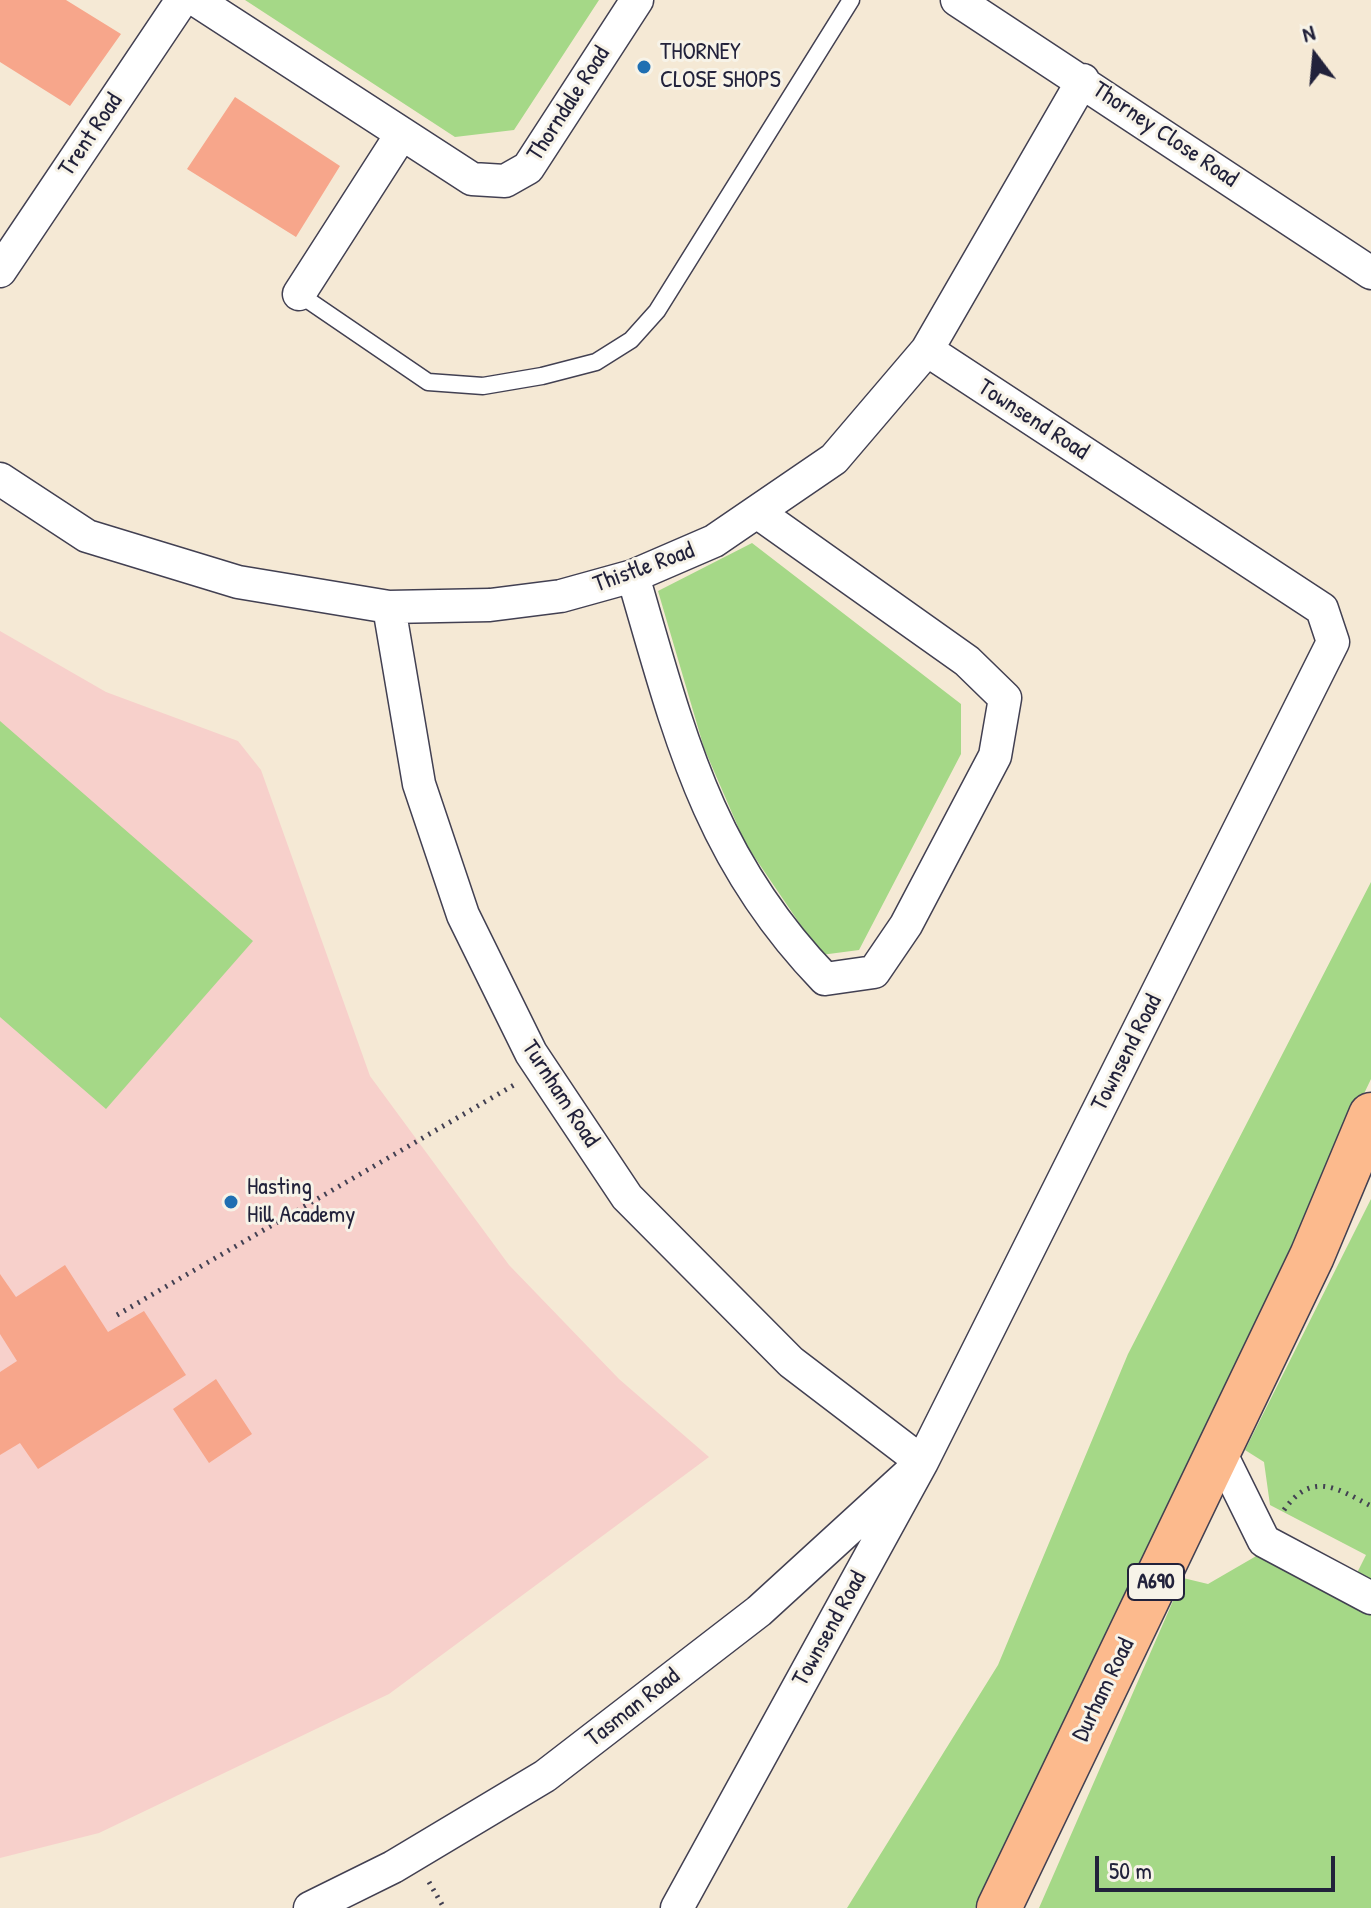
<!DOCTYPE html>
<html>
<head>
<meta charset="utf-8">
<style>
  body { margin:0 }
  #map { position:relative; width:1371px; height:1908px; overflow:hidden; background:#f5e9d5; font-family:"Patrick Hand",sans-serif }
  canvas { display:block }
  .north { position:absolute; left:1275px; top:16px; width:80px; height:80px; -webkit-text-stroke:6px #f7f3e8; paint-order:stroke; rotate:344deg; font-size:22px; font-weight:700; line-height:32px; text-align:center; color:#22223b }
  .north::after { content:''; display:block; margin:auto; width:28px; height:36px; background:#22223b; clip-path:polygon(50% 0,100% 100%,50% 72%,0 100%) }
  .scale { position:absolute; left:1095px; top:1856px; width:240px; height:36px; box-sizing:border-box; border:4px solid #22223b; border-top:0; padding-left:10px; font-size:24px; line-height:28px; white-space:nowrap; color:#22223b; -webkit-text-stroke:6px #f7f3e8; paint-order:stroke }
</style>
</head>
<body>
<div id="map">
<canvas width="1371" height="1908"></canvas>
<div class="north">N</div>
<div class="scale">50 m</div>
</div>
<script>
const ctx = document.querySelector('canvas').getContext('2d');
ctx.lineJoin = 'round';
function fillPath(path, color) { ctx.fillStyle = color; ctx.fill(path, 'evenodd'); }
function strokePath(path, color, width, dash) { ctx.strokeStyle = color; ctx.lineWidth = width; ctx.lineCap = dash ? 'butt' : 'round'; ctx.setLineDash(dash || []); ctx.stroke(path); }
function label(font, color, halo, rows, align = 'center') {
  ctx.font = font + ' "Patrick Hand",sans-serif'; ctx.lineWidth = 6; ctx.setLineDash([]); ctx.textBaseline = 'middle'; ctx.strokeStyle = halo; ctx.fillStyle = color; for (const [text, x, y, turn = 0] of rows) {
    ctx.save(); ctx.translate(x, y); ctx.rotate((+turn || 0) * Math.PI / 180); ctx.textAlign = isNaN(turn) ? turn : align; if (halo) ctx.strokeText(text, 0, 0); ctx.fillText(text, 0, 0); ctx.restore();
  }
}
const built = new Path2D(`
  M 0,631 L 106,692 L 238,741 L 261,770 L 370,1076 L 509,1265 L 619,1379 L 709,1457 L 389,1694 L 99,1833 L 0,1858 Z`);
const green = new Path2D(`
  M 245,0 L 599,0 L 514,130 L 455,137 Z
  M 752,543 L 961,704 L 961,754 L 859,950 L 821,955 L 745,843 L 704,748 L 658,591 Z
  M 0,721 L 253,941 L 106,1109 L 0,1017 Z
  M 1371,882 L 1371,1079 L 975,1908 L 847,1908 L 998,1665 L 1128,1354 Z
  M 1371,1199 L 1371,1598 L 1350,1587 L 1366,1555 L 1270,1505 L 1264,1462 L 1245,1450 Z
  M 1258,1555 L 1371,1614 L 1371,1908 L 1039,1908 L 1183,1578 L 1208,1584 Z`);
const building = new Path2D(`
  M 0,0 L 66,0 L 121,34 L 70,106 L 0,62 Z
  M 235,97 L 340,166 L 296,237 L 187,169 Z
  M 65,1265 L 108,1332 L 144,1311 L 186,1375 L 38,1469 L 20,1443 L 0,1455 L 0,1372 L 17,1361 L 0,1334 L 0,1274 L 16,1297 Z
  M 216,1379 L 252,1434 L 209,1463 L 173,1409 Z`);
const path = new Path2D(`
  M 117,1315 L 514,1085
  M 1284,1510 C 1312,1470 1338,1489 1371,1506
  M 429,1882 L 444,1908`);
const service = new Path2D(`
  M 299,294 L 428,382 L 483,386 L 542,376 L 596,362 L 631,340 L 657,311 L 851,0`);
const minor = new Path2D(`
  M 196,0 L 472,179 L 505,181 L 528,168 L 637,0
  M 957,0 L 1371,273
  M 0,271 L 182,0
  M 299,294 L 401,135
  M 0,479 L 87,536 L 238,582 L 389,607 L 490,605 L 561,596 L 633,576 L 714,541 L 834,459 L 927,350 L 1083,80
  M 633,576 C 679,733 707,857 825,979 L 874,972 L 906,925 L 995,756 L 1005,698 L 967,661 L 757,512
  M 1219,1450 L 1264,1541 L 1371,1598
  M 310,1908 L 393,1867 L 545,1776 L 759,1611 L 922,1462 L 791,1362 L 627,1197 L 531,1053 L 463,915 L 419,784 L 389,607
  M 677,1908 L 922,1462 L 1333,642 L 1322,609 L 927,350`);
const trunk = new Path2D(`
  M 999,1908 L 1312,1256 L 1371,1115`);
const markers = [
  [644,67,8,"#1f6fb2"],
  [231,1202,8,"#1f6fb2"]
];
const shields = [
  [1156,1582,56]
];
const shieldNames = [
  ["A690",1156,1582]
];
const poiNames = [
  ["THORNEY",660,53],
  ["CLOSE SHOPS",660,81],
  ["Hasting",247,1188],
  ["Hill Academy",247,1216]
];
const streetNames = [
  ["Thorndale Road",569,104,-57],
  ["Trent Road",91,135,-56],
  ["Thorney Close Road",1165,135,34],
  ["Townsend Road",1033,420,33],
  ["Thistle Road",644,568,-20],
  ["Townsend Road",1127,1053,-63],
  ["Turnham Road",560,1094,57],
  ["Townsend Road",830,1629,-61],
  ["Durham Road",1104,1690,-64],
  ["Tasman Road",633,1708,-38]
];
fillPath(built, '#f7d0cb');
fillPath(green, '#a5d887');
fillPath(building, '#f7a68b');
strokePath(service, '#424052', 19);
strokePath(minor, '#424052', 35);
strokePath(trunk, '#424052', 47);
strokePath(path, '#424052', 5, [2, 6]);
strokePath(service, '#fff', 16);
strokePath(minor, '#fff', 32);
strokePath(trunk, '#fcba8d', 44);
for (const [x, y, r, color] of markers) { const dot = new Path2D(); dot.arc(x, y, r, 0, 2 * Math.PI); ctx.fillStyle = color; ctx.fill(dot); strokePath(dot, '#f7f3e8', 3); }
for (const [x, y, w] of shields) { const box = new Path2D(); box.roundRect(x - w / 2, y - 18, w, 36, 6); ctx.fillStyle = '#f7f3e8'; ctx.fill(box); strokePath(box, '#22223b', 2); }
label('bold 22px', '#22223b', null, shieldNames);
label('24px', '#22223b', '#f7f3e8', poiNames, 'left');
label('24px', '#22223b', '#f7f3e8', streetNames);
</script>
</body>
</html>
